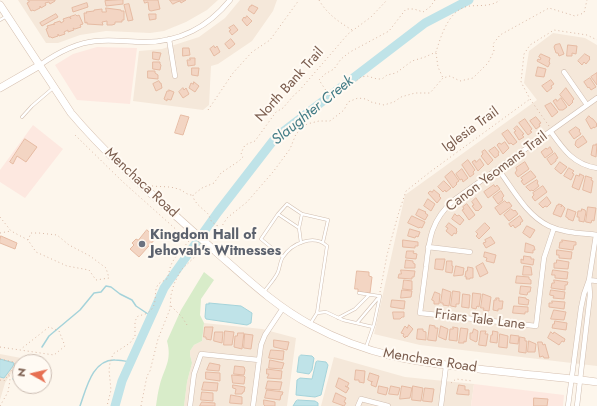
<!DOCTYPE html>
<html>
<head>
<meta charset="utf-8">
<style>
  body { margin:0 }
  #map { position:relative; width:597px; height:406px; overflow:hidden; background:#fdf6ec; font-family:Jost,sans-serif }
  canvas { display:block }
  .north { position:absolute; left:12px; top:354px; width:40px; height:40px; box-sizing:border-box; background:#fffaf3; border:1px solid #cabbb1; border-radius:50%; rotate:278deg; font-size:11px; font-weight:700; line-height:16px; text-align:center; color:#7a5c4d }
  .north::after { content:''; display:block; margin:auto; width:14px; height:18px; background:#e76f51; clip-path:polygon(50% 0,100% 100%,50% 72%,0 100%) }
</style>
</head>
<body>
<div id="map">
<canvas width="597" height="406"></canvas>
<div class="north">N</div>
</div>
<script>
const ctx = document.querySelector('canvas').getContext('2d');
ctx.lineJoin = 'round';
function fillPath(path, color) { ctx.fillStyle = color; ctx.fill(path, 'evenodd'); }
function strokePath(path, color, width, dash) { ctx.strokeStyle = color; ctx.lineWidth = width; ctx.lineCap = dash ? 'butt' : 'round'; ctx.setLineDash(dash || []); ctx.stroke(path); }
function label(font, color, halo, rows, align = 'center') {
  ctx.font = font + ' Jost,sans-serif'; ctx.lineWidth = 4; ctx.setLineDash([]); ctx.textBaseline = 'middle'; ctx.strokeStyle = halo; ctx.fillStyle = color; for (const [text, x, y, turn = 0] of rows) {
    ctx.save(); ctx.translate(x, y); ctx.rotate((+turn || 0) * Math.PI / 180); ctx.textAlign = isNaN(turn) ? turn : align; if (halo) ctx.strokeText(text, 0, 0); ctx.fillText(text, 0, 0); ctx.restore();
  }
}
const residential = new Path2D(`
  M 18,0 L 218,0 L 207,10 L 186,22 L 164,31 L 150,33 L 106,31 L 80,35 L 58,43 L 46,43 Z
  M 240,0 L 277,0 L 273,11 L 252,41 L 218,64 L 211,66 L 209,105 L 203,110 L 133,101 L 139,51 L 162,49 L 199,37 L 225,18 Z
  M 553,33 L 585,38 L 597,45 L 597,366 L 420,345 L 374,334 L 405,195 L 537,100 L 524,83 L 529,51 Z
  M 204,323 L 262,329 L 296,338 L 287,406 L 184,406 L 187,382 L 192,363 L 190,355 L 190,351 L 194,345 L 202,341 Z
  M 0,354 L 21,358 L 5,383 L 0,400 Z
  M 334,357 L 405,377 L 474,384 L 471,406 L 321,406 Z`);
const commercial = new Path2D(`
  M 97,47 L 137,48 L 130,104 L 77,100 L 55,65 L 73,54 Z
  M 33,125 L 63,149 L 25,198 L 0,182 L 0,170 Z
  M 474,384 L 564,395 L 563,406 L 471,406 Z`);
const green = new Path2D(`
  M 204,272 L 214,280 L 201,299 L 200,315 L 204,323 L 202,341 L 194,345 L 190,351 L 190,355 L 192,363 L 187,382 L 184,406 L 156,406 C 157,399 158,391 160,384 C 165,367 172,360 167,341 L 181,310 Z`);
const water = new Path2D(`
  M 209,303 L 241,306 L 252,313 L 251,323 L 247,325 L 206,319 L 205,317 L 206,304 L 209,304 Z
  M 301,355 L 312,356 L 314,358 L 312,370 L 309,374 L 297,372 L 299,357 Z
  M 0,359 L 14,363 L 13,366 L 4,378 L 0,377 Z
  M 318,361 L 326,362 L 328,365 L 321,395 L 315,397 L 296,395 L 297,380 L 300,378 L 312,379 L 316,362 Z
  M 298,400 L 315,401 L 318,403 L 318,406 L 293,406 L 296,401 Z`);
const stream = new Path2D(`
  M 42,347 L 49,336 L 80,310 L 94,293 L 101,292 L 106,286 L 111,287 L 120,294 L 132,300 L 136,306 L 151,316
  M 28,362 L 34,356
  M 13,379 L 20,371
  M 80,406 C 86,390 92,359 115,360 C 120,360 125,361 130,362`);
const river = new Path2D(`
  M 115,406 L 122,381 L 164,288 L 218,212 L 276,137 L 425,23 L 469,0`);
const building = new Path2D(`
  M 28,0 L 55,0 L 55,1 L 50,4 L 49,2 L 45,3 L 46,5 L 41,8 L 40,6 L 40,8 L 34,11 L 33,10 L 31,11 L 27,3 L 29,2 Z
  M 123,0 L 123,4 L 106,6 L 105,1 Z
  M 144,0 L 158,0 L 160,9 L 151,11 L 149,10 L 148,2 L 145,3 Z
  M 170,0 L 186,0 L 181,3 L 180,1 L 177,2 L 173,4 Z
  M 87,3 L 88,7 L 73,12 L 72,8 Z
  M 129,4 L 133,20 L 128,21 L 124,5 Z
  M 252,5 L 258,8 L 254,14 L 248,10 L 250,6 L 251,6 Z
  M 106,8 L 121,10 L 121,11 L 124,11 L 124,20 L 122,20 L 122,22 L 115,22 L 115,24 L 112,25 L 107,25 L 107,21 L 102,22 L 103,25 L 87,24 L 87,22 L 85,23 L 84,13 L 87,13 L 86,12 L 94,11 L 94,10 L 102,9 L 102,12 L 106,12 Z
  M 56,14 L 58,17 L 42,26 L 40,23 Z
  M 149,14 L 156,14 L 156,19 L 150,20 Z
  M 76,15 L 77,16 L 79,15 L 83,24 L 80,25 L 81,27 L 75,29 L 73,28 L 74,30 L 68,32 L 68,30 L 64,32 L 65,34 L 59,36 L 58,34 L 58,36 L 52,38 L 51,37 L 49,37 L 46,29 L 48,28 L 47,26 L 54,24 L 54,25 L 54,23 L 60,21 L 61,23 L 64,21 L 63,19 L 69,17 L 71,19 L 70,17 Z
  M 247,16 L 252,21 L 247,26 L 242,20 L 244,17 L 245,18 Z
  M 234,25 L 238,30 L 232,35 L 229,31 L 231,30 L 229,28 Z
  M 231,39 L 235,44 L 229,49 L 225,44 Z
  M 560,44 L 564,54 L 559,56 L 558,53 L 556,53 L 554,47 L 555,45 Z
  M 568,45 L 577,46 L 576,54 L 572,53 L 572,56 L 567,56 Z
  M 214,46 L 215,48 L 217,46 L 220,52 L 214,56 L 210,49 Z
  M 183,48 L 189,48 L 190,55 L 183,56 Z
  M 153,52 L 161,53 L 159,60 L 153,59 Z
  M 541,54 L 550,58 L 549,62 L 550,63 L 548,67 L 537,61 L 538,59 L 540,60 L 541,58 L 539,57 Z
  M 585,54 L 590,57 L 589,58 L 590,59 L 586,64 L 584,62 L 582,65 L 578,61 Z
  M 190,58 L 195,58 L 195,65 L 188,66 L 187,60 L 190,60 Z
  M 153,62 L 160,62 L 160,64 L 161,65 L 160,70 L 153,69 Z
  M 538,67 L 546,69 L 544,77 L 536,76 Z
  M 192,68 L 199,68 L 198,76 L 192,75 Z
  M 148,71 L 155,71 L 155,73 L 158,75 L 158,79 L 148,78 Z
  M 597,73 L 597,85 L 591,77 Z
  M 590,78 L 596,87 L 591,90 L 589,87 L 588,88 L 584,82 Z
  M 551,80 L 554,84 L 551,86 L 552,88 L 547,92 L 542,86 Z
  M 159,81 L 160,83 L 161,83 L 162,88 L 156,91 L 153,84 Z
  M 194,82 L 199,86 L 195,92 L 189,88 L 191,83 L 193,84 Z
  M 183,88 L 184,90 L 186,88 L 189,94 L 183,98 L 179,92 Z
  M 566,88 L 574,99 L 572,101 L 573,102 L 569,106 L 560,95 Z
  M 169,90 L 174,92 L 171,100 L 167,99 L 167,101 L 164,99 L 167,91 L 169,91 Z
  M 561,98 L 567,107 L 563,110 L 559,110 L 553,101 L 556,99 L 557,101 Z
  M 551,103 L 558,112 L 552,117 L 545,106 Z
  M 181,115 L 189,117 L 183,135 L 175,133 Z
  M 589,116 L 591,118 L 593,119 L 597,124 L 596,125 L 597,126 L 594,128 L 594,127 L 591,129 L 586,120 Z
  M 536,117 L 541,123 L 539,124 L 540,126 L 536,129 L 530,121 Z
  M 525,119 L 532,129 L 530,131 L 532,132 L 528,135 L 519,123 Z
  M 517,126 L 524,134 L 522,135 L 524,137 L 519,140 L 514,132 L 516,131 L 514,129 Z
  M 576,127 L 580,130 L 579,131 L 581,134 L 574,139 L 569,132 Z
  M 508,130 L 517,142 L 513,145 L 511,143 L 509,144 L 502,134 Z
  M 583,136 L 587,142 L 578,148 L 575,145 L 576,141 Z
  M 25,139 L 37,147 L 26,162 L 17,156 L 13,164 L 10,162 Z
  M 505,142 L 509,148 L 503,154 L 497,145 L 499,143 L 501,144 Z
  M 596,144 L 597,144 L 596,157 L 591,155 L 593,145 L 596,145 Z
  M 495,147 L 499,152 L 498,154 L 499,155 L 495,158 L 489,151 Z
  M 550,147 L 553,152 L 545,158 L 541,152 L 546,148 L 547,149 Z
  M 485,150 L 493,160 L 488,165 L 481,156 L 483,154 L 482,152 Z
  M 555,153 L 558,158 L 556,159 L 556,161 L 551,165 L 547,159 Z
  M 480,159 L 484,165 L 478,171 L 472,162 L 475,160 L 476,162 Z
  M 468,160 L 475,170 L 473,172 L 474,174 L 470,177 L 462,165 Z
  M 525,162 L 529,169 L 518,177 L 515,173 L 517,170 L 516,168 Z
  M 560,162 L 567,167 L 561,174 L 555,169 Z
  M 569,168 L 574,171 L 572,173 L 574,174 L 571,180 L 564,176 Z
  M 462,169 L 468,178 L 463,182 L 462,179 L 460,180 L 456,174 Z
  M 452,171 L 459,181 L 456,183 L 457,184 L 453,188 L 445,177 Z
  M 531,171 L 536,177 L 524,185 L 521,181 L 523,180 L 521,178 Z
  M 580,174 L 584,176 L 579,190 L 572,187 L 576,175 L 579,176 Z
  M 586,176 L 592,178 L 591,180 L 593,181 L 591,193 L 583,190 Z
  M 537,180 L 538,182 L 537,183 L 539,186 L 533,191 L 532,190 L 530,191 L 526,187 Z
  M 444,181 L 451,188 L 446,192 L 445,190 L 443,192 L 438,187 Z
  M 494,185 L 495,187 L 497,185 L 500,189 L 488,198 L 484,192 Z
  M 543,186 L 547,192 L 535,201 L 532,197 L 534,195 L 533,193 Z
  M 434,190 L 440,195 L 439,196 L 441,198 L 437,203 L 428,193 L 430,191 L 432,192 Z
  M 501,191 L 504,196 L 502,198 L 503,200 L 498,204 L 493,197 Z
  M 547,197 L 551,203 L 547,207 L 545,206 L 543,208 L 539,204 Z
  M 476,198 L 482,207 L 478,211 L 477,210 L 476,211 L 472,206 L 474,205 L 472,202 Z
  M 428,199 L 435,204 L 431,211 L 424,206 Z
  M 505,201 L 507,203 L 509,202 L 512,206 L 500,215 L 495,208 Z
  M 467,204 L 475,215 L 469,220 L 462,210 L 464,209 L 463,207 Z
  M 559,204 L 562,205 L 561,207 L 562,205 L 565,208 L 561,217 L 553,214 L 557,205 L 558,205 Z
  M 588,207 L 596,208 L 594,221 L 592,220 L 591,223 L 586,222 Z
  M 419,209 L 426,212 L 425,213 L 428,215 L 425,220 L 416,215 Z
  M 511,209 L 514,211 L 515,210 L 518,214 L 509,221 L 504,215 Z
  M 568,209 L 576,212 L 573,221 L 568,219 L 568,218 L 566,217 Z
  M 582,209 L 585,210 L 586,212 L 584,222 L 579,221 L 579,217 L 577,217 L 578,211 L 581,211 Z
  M 455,214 L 457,216 L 459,215 L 464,220 L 460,225 L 452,219 Z
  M 412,216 L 425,222 L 422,228 L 420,227 L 419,228 L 408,223 Z
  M 520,216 L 523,221 L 520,223 L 521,224 L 515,228 L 513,225 L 511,227 L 509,224 Z
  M 449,223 L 457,229 L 456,230 L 457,231 L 456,234 L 454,233 L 452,236 L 446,231 L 448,228 L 446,227 Z
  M 485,223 L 490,228 L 479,239 L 476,236 L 478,234 L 476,232 Z
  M 527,226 L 535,230 L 530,238 L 523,233 Z
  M 410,229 L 420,232 L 418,237 L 416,236 L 415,238 L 408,236 Z
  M 147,230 L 156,238 L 139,257 L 130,249 L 134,245 L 132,243 L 136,239 L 138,240 Z
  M 1,236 L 17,243 L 15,249 L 0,243 Z
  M 491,237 L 495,243 L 486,248 L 483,243 L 486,242 L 485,240 Z
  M 403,240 L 418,242 L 418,246 L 415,246 L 415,248 L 403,247 Z
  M 562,240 L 576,242 L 576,245 L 574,245 L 573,250 L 559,248 L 560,242 L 562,242 Z
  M 526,243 L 534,246 L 535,250 L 533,250 L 533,253 L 525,252 Z
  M 557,250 L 572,252 L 571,259 L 559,258 L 559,255 L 557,255 Z
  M 407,251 L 414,251 L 413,253 L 417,254 L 416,259 L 406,258 Z
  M 485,252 L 496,255 L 494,263 L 486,261 L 487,258 L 484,257 Z
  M 524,256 L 531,257 L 531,259 L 534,259 L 533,265 L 521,263 L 521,259 L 523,260 Z
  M 436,259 L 445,259 L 443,270 L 435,269 Z
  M 406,260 L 413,261 L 413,263 L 415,264 L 415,268 L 405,268 Z
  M 557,260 L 569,262 L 568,269 L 554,268 L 554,263 L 556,263 Z
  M 447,261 L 452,261 L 452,266 L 453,266 L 452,273 L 446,272 Z
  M 483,263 L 488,273 L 480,277 L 476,267 Z
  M 456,266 L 464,268 L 463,275 L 454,276 Z
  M 524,266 L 531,267 L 532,275 L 523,275 Z
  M 468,267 L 473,268 L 473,278 L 470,278 L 470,279 L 466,279 L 467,277 L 465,277 L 466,271 L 467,271 Z
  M 401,270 L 415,271 L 414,277 L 412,277 L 412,279 L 398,278 L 399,274 L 401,274 Z
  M 553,270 L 568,272 L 567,279 L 555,278 L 555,275 L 552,275 Z
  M 357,271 L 369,272 L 369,276 L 372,277 L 370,293 L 358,292 L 358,289 L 355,289 Z
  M 517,276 L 529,277 L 529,279 L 531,280 L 531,284 L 516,283 Z
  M 404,280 L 412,281 L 412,290 L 403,289 Z
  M 554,280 L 568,282 L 567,285 L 565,285 L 565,290 L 551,288 L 552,283 L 554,283 Z
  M 521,286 L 531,287 L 530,292 L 528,292 L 527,295 L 520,294 Z
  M 443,289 L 451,292 L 449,306 L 443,305 L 443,303 L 441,303 Z
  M 402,290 L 412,291 L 411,297 L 401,298 Z
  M 551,290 L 565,292 L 564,299 L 553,298 L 554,296 L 550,295 Z
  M 453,291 L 460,292 L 459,304 L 456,304 L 456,307 L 451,306 Z
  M 435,292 L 440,294 L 439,304 L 434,304 L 434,301 L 432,300 Z
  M 473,293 L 481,294 L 479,307 L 477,306 L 476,309 L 472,308 Z
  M 463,294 L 470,295 L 469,308 L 462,307 Z
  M 483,294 L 491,297 L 489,311 L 483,310 L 484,308 L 481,308 Z
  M 519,297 L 526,298 L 526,299 L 529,300 L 528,305 L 519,304 Z
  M 496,298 L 499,298 L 499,301 L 503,301 L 502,309 L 498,309 L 498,311 L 493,310 L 494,300 L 496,300 Z
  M 392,300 L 405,301 L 404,309 L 391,307 Z
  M 552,301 L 565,302 L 564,309 L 549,307 L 549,303 L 552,303 Z
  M 514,306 L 528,307 L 528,312 L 525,312 L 525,314 L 513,313 Z
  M 554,310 L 566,312 L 564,320 L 551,319 Z
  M 393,312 L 404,312 L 404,317 L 402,317 L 400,319 L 394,319 Z
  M 555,321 L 567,323 L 566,330 L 552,328 L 553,324 L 554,324 Z
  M 409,325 L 413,329 L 407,337 L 406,336 L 405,338 L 403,336 L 404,334 L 401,333 L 405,326 L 407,328 Z
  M 430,325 L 435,326 L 435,328 L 438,328 L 436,341 L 428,340 Z
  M 441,326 L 448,329 L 446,340 L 439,337 Z
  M 205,327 L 213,327 L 211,340 L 206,339 L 206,337 L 204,337 Z
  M 453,327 L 458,328 L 457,341 L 449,340 L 450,329 L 453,329 Z
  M 461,328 L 468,329 L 466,342 L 464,341 L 464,343 L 459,343 Z
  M 418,329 L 423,329 L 423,331 L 426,332 L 426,340 L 417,339 Z
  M 474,329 L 478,331 L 477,341 L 476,342 L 470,339 L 470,333 L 472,333 Z
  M 225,331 L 234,332 L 232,345 L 224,345 Z
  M 481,331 L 486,331 L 485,334 L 488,334 L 486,346 L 479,345 Z
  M 493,331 L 498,332 L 497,343 L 490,342 L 491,335 L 492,335 Z
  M 215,332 L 223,332 L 222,343 L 214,341 Z
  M 551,332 L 553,334 L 554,332 L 565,339 L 564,342 L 562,341 L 559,345 L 548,338 Z
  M 238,333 L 244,333 L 242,349 L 234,347 L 235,336 L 237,336 Z
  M 245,334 L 253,335 L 251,349 L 244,348 Z
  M 500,334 L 508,336 L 507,348 L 499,347 Z
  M 511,335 L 519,336 L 518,344 L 510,343 Z
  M 520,337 L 525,338 L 525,341 L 527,341 L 526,353 L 519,352 Z
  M 274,340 L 289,342 L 287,350 L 274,347 Z
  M 529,341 L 536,344 L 535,352 L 528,352 Z
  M 538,342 L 542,342 L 543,345 L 545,344 L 549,358 L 544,358 L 543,356 L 540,357 Z
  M 271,350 L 284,351 L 283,360 L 269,358 Z
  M 270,360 L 284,363 L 282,369 L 269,368 Z
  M 210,363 L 220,365 L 219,371 L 207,370 Z
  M 235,366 L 244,367 L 245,370 L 244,375 L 234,374 Z
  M 267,369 L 282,371 L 281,379 L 267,378 L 269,374 L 267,374 Z
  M 356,370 L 365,371 L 364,383 L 359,382 L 359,380 L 355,380 Z
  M 206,372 L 220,373 L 220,381 L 206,379 Z
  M 370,373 L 379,376 L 376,387 L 371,385 L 372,381 L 372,382 L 368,380 Z
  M 232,375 L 244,376 L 245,377 L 244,384 L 233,383 Z
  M 339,378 L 349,383 L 347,387 L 345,386 L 349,388 L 346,393 L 336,387 Z
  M 268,381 L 282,382 L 280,390 L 266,389 Z
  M 204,382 L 218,383 L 217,391 L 202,390 Z
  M 233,385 L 245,387 L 244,392 L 243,392 L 242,394 L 235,394 L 236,389 L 233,388 Z
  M 459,385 L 465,386 L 465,390 L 469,390 L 469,395 L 457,394 Z
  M 379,386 L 388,388 L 386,395 L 378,393 Z
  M 391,386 L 400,388 L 398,395 L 389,394 Z
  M 402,386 L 412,388 L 410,398 L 400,399 Z
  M 413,386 L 423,388 L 421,401 L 412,400 Z
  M 425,388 L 434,389 L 432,402 L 423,401 Z
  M 267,390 L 283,392 L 282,395 L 281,395 L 280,400 L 265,398 Z
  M 202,392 L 213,393 L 213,401 L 201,400 Z
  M 336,393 L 346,398 L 344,402 L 346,403 L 344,406 L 333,402 Z
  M 231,395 L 242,397 L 242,404 L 230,403 Z
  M 534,398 L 548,399 L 547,406 L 534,406 Z
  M 264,400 L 275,402 L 275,406 L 265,406 L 264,405 Z
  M 202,402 L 215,403 L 215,406 L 200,406 Z`);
const path = new Path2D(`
  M 319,0 C 327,14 339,22 352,30
  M 435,0 L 430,7 L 423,12 L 414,9 L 406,9 L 389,31 L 350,52 L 341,59 L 334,69 L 325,74 L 319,80 L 329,95 L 335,96 L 347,89 L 361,77 L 367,76 L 377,79 L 382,79 L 387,75 L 396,73 L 412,61 L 425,57 L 436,52 C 441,36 449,8 470,6 C 480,5 491,7 500,0
  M 436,53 L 438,67 L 443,78
  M 208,110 L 233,73 L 252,52 L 270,40 L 299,0
  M 549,126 L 530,99 L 521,82 L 524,54 L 530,45 L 554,30 L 587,35 L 597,40
  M 75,135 L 123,182 L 189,241 C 183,248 175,256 171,265 C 169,270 169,276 166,280 C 147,285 163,304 147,313 C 144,315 141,315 138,316 L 135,321 L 135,336 L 130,343 L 113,354 L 110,363 L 109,370 L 111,390 L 107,406
  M 152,186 C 161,187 170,186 178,189 C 183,190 186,195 192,195
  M 0,217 L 11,231 L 28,240 L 36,252 L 67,266 L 89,270 L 96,280 L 109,278 L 106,268 L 90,256 L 69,245 L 57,235 L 39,233 L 31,233 L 28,240
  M 218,230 L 217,225 C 215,224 213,223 212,222 C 211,221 209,216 209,215 C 205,210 193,203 193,195 L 202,188 L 214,183 L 221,173 L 239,161 L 243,157 L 241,153 L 245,145 L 255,141 L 276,112 L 283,108 L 295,94 L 298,92 L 348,34 L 371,17 L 387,0
  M 0,233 L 11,231
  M 215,234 L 222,226 L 227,218 L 247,202 L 273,172 L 290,149 L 296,134 L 307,124 L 319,121 L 330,121 L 344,110 L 348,102 L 358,98 L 366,99 L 371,102 L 384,105 L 394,102 L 401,97 L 415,93 L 430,93 L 443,78 L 450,76 L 460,81 L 473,78 L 488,63 L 494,51 L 493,44 L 500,35 L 549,8 L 575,16 L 584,13 L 587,0
  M 380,292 L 387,255 L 398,215 L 406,191 L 430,172 L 530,99
  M 171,306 L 182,317 L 187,325
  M 0,347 L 54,355 L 65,346 L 59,331 L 49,327 L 21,349
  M 0,359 L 14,362 L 15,365 L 4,381 L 0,380
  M 451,383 L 456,379 L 473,381
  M 0,406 L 8,392 L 10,380 L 9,375
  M 141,406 L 147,376 L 150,371 L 158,339 L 170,309 L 171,295 L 174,284 L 181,270 L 199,253`);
const lane = new Path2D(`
  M 0,20 L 7,16
  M 22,117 L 32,106 L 53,88
  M 278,214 L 287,204 L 302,214 L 328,220 L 323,242
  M 299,228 L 302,214
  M 283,257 L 261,239 L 278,214 L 299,228 L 301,243
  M 264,292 C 268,286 275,279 278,272 C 280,267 280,261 283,257 C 292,243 314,234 327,246 L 317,313 L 310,324
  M 359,293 L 379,296
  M 317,313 L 326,312 L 343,320 L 373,327
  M 338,318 L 355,309 L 369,295
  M 357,323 L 379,297
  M 366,347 L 374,324 L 380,296`);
const street = new Path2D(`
  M 169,39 L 175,76
  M 40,65 C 57,53 75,43 96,41 C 113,39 129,42 145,42 C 180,42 209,26 230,0
  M 564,72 L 587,105
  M 551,132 C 563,149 574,165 597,168
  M 498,169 C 513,189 526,215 549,226 C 564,233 581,233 597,235
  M 554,228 L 544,258 L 536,326 L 420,313 C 422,297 424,282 426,267 C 429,239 431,220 454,200 L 597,98
  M 428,247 L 470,252
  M 589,280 L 597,281
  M 190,406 L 194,374 L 201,354 L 259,360
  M 253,406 L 261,345 L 265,335 L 283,308
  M 358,406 L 361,399 L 388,406
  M 441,406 L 446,366
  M 568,406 L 581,308 L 584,294 L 589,280 L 596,235
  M 577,406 L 590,295 L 589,282`);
const secondary = new Path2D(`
  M 0,5 L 71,113 C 103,151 140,184 177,217
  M 0,88 L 40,65
  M 215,251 C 245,277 275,306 311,325 C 368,356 416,362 479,369 C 519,374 558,377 597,382`);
const secondaryBridge = new Path2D(`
  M 177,217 L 215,251`);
const markers = [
  [142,244,4,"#6b7280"]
];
const streetNames = [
  ["North Bank Trail",290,85,-48],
  ["Iglesia Trail",471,130,-36],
  ["Canon Yeomans Trail",497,172,-37],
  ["Menchaca Road",141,183,43],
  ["Friars Tale Lane",480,320,7],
  ["Menchaca Road",430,361,9]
];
const worshipNames = [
  ["Kingdom Hall of",150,236],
  ["Jehovah's Witnesses",150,252]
];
const waterNames = [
  ["Slaughter Creek",313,111,-39]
];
fillPath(residential, '#f5e8da');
fillPath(commercial, '#fde8e0');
fillPath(green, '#d8ecc9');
fillPath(water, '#bfe3e8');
strokePath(water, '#a5d3da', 1);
strokePath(stream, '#a5d3da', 1.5);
strokePath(river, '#bfe3e8', 9);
fillPath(building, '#f3d5c3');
strokePath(building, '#e6bba3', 1);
strokePath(lane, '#d1beb0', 3.5);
strokePath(street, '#d1beb0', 5.5);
strokePath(secondary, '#d6c0b0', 8);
strokePath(path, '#d9b8a5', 1, [1, 3]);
strokePath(lane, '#fff', 2.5);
strokePath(street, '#fff', 4.5);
strokePath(secondary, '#fff', 7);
strokePath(secondaryBridge, '#d6c0b0', 8, []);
strokePath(secondaryBridge, '#fff', 7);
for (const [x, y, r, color] of markers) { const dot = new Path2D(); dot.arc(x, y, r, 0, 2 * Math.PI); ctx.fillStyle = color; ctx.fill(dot); strokePath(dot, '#fffaf3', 1.5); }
label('14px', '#7a5c4d', '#fffaf3', streetNames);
label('bold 14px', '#5b616d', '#fffaf3', worshipNames, 'left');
label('italic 15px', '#437c86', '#fffaf3', waterNames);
</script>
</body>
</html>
